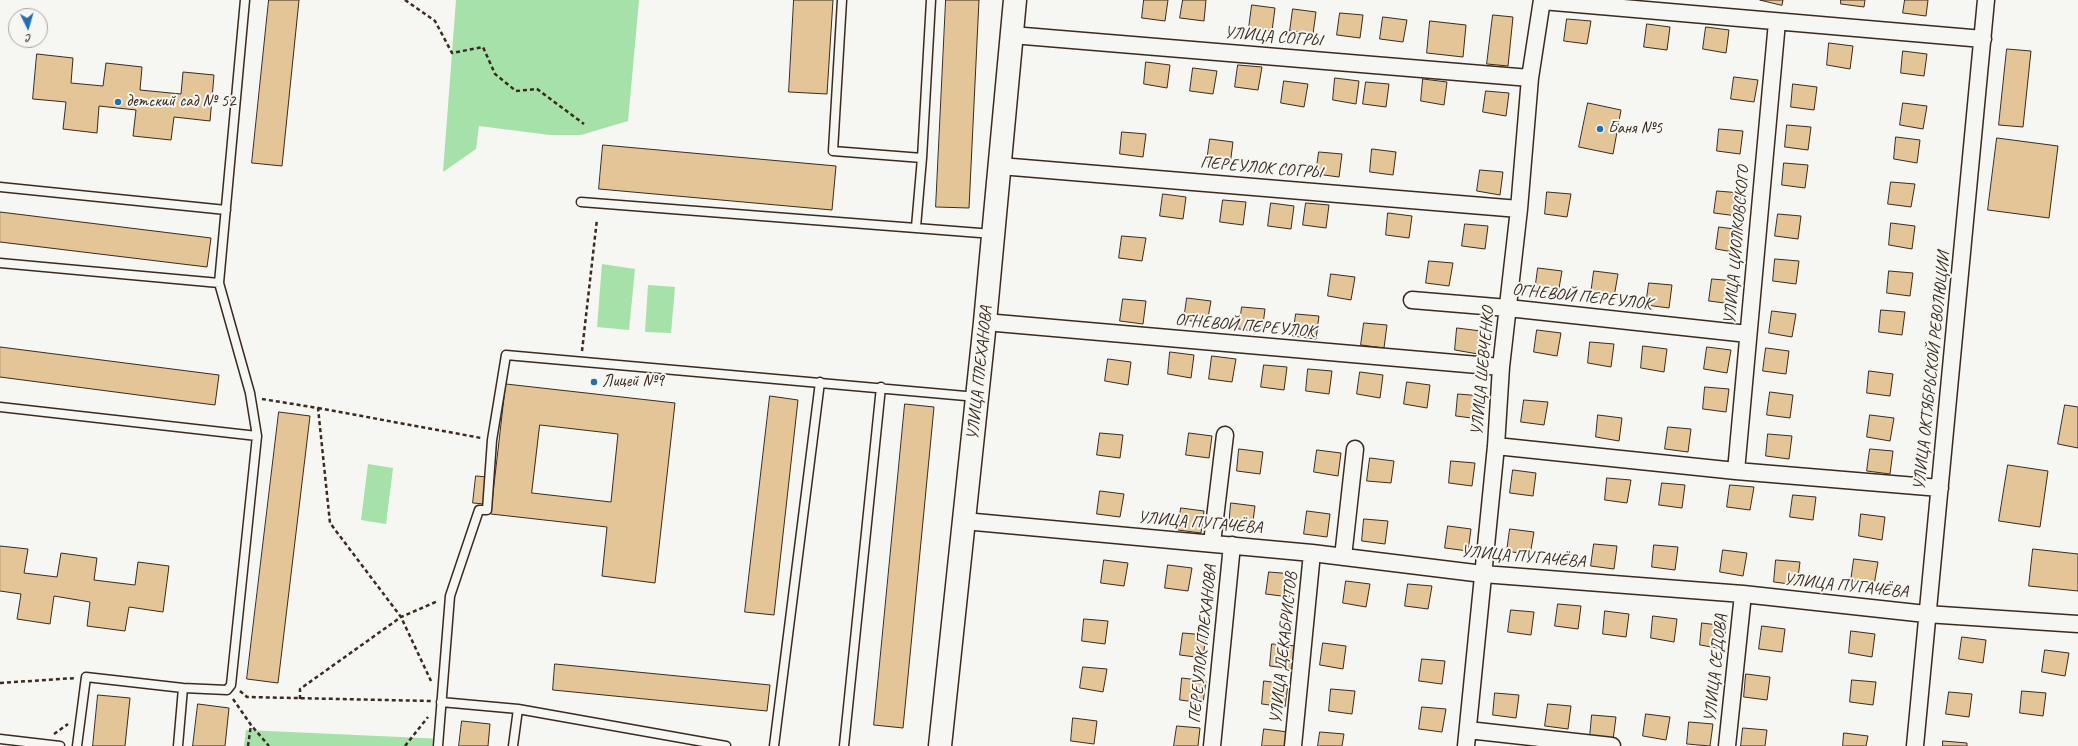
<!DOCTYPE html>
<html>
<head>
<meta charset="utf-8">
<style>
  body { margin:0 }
  #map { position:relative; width:2078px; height:746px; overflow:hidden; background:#f6f6f2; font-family:Caveat,sans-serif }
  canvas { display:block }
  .north { position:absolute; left:8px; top:8px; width:40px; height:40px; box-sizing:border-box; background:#f6f6f2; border:1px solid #aba49d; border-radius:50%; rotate:175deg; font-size:11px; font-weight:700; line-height:16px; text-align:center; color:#3b2a1e }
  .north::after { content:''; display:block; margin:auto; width:14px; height:18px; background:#1f6fb2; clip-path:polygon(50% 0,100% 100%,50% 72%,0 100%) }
</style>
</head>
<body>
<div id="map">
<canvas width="2078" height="746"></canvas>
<div class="north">С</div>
</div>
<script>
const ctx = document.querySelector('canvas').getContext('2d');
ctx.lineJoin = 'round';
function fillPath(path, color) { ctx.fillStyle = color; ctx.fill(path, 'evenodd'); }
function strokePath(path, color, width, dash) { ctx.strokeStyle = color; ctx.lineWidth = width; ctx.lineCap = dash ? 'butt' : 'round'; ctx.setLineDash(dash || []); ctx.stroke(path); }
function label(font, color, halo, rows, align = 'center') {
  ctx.font = font + ' Caveat,sans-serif'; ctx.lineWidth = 4; ctx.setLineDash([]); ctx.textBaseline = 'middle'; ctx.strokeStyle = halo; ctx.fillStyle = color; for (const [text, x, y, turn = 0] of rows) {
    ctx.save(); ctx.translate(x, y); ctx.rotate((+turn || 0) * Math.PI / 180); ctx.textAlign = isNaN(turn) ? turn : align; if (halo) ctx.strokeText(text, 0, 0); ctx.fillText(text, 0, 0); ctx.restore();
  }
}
const green = new Path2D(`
  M 456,0 L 639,0 L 628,121 L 581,135 L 550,135 L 479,126 L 476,149 L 443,172 Z
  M 602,264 L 635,269 L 629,330 L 597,327 Z
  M 648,285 L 675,287 L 671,333 L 645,332 Z
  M 368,464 L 393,468 L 386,524 L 361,520 Z
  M 246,730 L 444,739 L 443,746 L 244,746 Z`);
const building = new Path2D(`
  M 269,0 L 299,0 L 282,166 L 252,163 Z
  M 794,0 L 833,0 L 827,94 L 789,92 Z
  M 946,0 L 979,0 L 969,208 L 936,207 Z
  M 1144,0 L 1168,0 L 1165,21 L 1142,18 Z
  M 1183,0 L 1206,0 L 1204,21 L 1180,18 Z
  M 1760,0 L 1783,0 L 1782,5 Z
  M 1841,0 L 1865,0 L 1864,7 L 1841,4 Z
  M 1905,0 L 1928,0 L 1926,16 L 1903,13 Z
  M 1252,5 L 1275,8 L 1272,31 L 1249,28 Z
  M 1293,9 L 1316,12 L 1313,34 L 1290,31 Z
  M 1340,13 L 1363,15 L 1360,38 L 1337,35 Z
  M 1493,15 L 1513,17 L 1508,66 L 1487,64 Z
  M 1383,17 L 1407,20 L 1403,42 L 1380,39 Z
  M 1567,19 L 1591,21 L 1587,44 L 1564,41 Z
  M 1430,21 L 1466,25 L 1463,57 L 1427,53 Z
  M 1647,24 L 1670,27 L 1667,50 L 1644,47 Z
  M 1706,27 L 1729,30 L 1726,53 L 1703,49 Z
  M 1829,43 L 1853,46 L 1850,69 L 1827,65 Z
  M 2007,49 L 2031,51 L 2023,127 L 1999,125 Z
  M 1903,51 L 1927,54 L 1924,76 L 1901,73 Z
  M 37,54 L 73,58 L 71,83 L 103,86 L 106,63 L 142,67 L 140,90 L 181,94 L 183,72 L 214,75 L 210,121 L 174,117 L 171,140 L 133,136 L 136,110 L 99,106 L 97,133 L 63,129 L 66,102 L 33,99 Z
  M 1146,62 L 1170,65 L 1167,88 L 1144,84 Z
  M 1238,65 L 1262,67 L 1258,90 L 1235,87 Z
  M 1193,68 L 1217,71 L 1213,94 L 1190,91 Z
  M 1734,77 L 1758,80 L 1754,102 L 1731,99 Z
  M 1335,78 L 1359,81 L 1356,104 L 1333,100 Z
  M 1423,79 L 1447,82 L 1444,105 L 1421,101 Z
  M 1284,81 L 1308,84 L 1304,107 L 1281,103 Z
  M 1366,82 L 1389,84 L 1386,107 L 1363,104 Z
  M 1793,84 L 1817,87 L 1814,110 L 1791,107 Z
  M 1486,91 L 1509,93 L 1506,116 L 1483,112 Z
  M 1588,103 L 1621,110 L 1613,154 L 1579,147 Z
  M 1903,103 L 1927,106 L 1923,129 L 1900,125 Z
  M 1787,125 L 1811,127 L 1808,150 L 1785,147 Z
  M 1719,129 L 1743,131 L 1740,154 L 1717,151 Z
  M 1122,132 L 1146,134 L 1143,157 L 1120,154 Z
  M 1896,137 L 1920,140 L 1917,163 L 1894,159 Z
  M 1997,138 L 2058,146 L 2049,218 L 1988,210 Z
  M 1210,139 L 1233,142 L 1230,165 L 1207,161 Z
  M 603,145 L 836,166 L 832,210 L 599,189 Z
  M 1372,149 L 1396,152 L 1393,175 L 1370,172 Z
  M 1319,152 L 1342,154 L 1339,177 L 1316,174 Z
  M 1784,163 L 1808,165 L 1805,188 L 1782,185 Z
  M 1480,170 L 1503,172 L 1500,195 L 1477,191 Z
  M 1891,182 L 1915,184 L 1911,207 L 1888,204 Z
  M 1717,191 L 1741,193 L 1737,216 L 1714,213 Z
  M 1547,192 L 1571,194 L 1567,217 L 1545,214 Z
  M 1163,194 L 1186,197 L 1183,219 L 1160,216 Z
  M 1223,200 L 1246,202 L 1243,225 L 1220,222 Z
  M 1271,203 L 1294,206 L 1291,229 L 1268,226 Z
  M 1306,203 L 1329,205 L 1326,228 L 1303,225 Z
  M 0,212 L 211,238 L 207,267 L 0,242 Z
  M 1388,213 L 1412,216 L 1409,238 L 1386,235 Z
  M 1778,214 L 1801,216 L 1798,239 L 1775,236 Z
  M 1891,223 L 1915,226 L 1912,249 L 1889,245 Z
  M 1465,224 L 1488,226 L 1485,249 L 1462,246 Z
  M 1719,227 L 1742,230 L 1739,253 L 1716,249 Z
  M 1122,236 L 1146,238 L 1142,261 L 1119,258 Z
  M 1775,259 L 1799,261 L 1796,284 L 1773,281 Z
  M 1429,261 L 1453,263 L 1449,286 L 1426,283 Z
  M 1538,268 L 1562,271 L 1558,294 L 1535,291 Z
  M 1594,271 L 1618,274 L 1614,297 L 1591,294 Z
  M 1889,271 L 1913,273 L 1910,296 L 1887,293 Z
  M 1331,274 L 1355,277 L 1351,300 L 1328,296 Z
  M 1712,279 L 1736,281 L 1732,304 L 1709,301 Z
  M 1649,283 L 1672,285 L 1669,308 L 1646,305 Z
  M 1187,298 L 1211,301 L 1207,323 L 1184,320 Z
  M 1123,299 L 1146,301 L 1143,324 L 1120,321 Z
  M 1242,307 L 1265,309 L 1262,332 L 1239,329 Z
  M 1881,310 L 1905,312 L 1902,335 L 1879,332 Z
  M 1772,311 L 1796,314 L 1792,337 L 1769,333 Z
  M 1296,314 L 1319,316 L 1316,339 L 1293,336 Z
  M 1364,323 L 1387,325 L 1384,348 L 1361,345 Z
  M 1457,328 L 1481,331 L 1478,354 L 1455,350 Z
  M 1537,330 L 1561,333 L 1557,356 L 1534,352 Z
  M 1590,342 L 1614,344 L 1611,367 L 1588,363 Z
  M 1643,346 L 1667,349 L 1664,372 L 1641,368 Z
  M 0,347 L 219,375 L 215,405 L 0,377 Z
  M 1707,347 L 1731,350 L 1727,373 L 1704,369 Z
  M 1766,348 L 1789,351 L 1786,374 L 1763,371 Z
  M 1170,352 L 1194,355 L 1191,378 L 1168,374 Z
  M 1212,356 L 1236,359 L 1232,382 L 1209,379 Z
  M 1108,359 L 1131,362 L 1128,385 L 1105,381 Z
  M 1264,365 L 1287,367 L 1284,390 L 1261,387 Z
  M 1308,369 L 1332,371 L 1329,394 L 1306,391 Z
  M 1869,371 L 1893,374 L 1890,396 L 1867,393 Z
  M 1360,372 L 1383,375 L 1380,398 L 1357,394 Z
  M 1407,382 L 1430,385 L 1427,408 L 1404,404 Z
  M 506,384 L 675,403 L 655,583 L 602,576 L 607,527 L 491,514 ZM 540,425 L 618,434 L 611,502 L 532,493 Z
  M 1705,387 L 1729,389 L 1726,412 L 1703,409 Z
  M 1770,392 L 1793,395 L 1790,418 L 1767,415 Z
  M 1458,394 L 1482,396 L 1479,419 L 1456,416 Z
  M 770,396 L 798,400 L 774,615 L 745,612 Z
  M 1524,400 L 1548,402 L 1544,425 L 1521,422 Z
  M 905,404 L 934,407 L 903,728 L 874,725 Z
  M 2065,405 L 2078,407 L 2078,448 L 2058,444 Z
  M 279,412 L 310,416 L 278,683 L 247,679 Z
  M 1598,415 L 1622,418 L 1619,441 L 1596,437 Z
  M 1870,415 L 1894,418 L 1890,441 L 1867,437 Z
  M 1668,427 L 1691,429 L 1688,452 L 1665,449 Z
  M 1100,433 L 1123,435 L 1120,458 L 1097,455 Z
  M 1189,433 L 1212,436 L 1209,458 L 1186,455 Z
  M 1768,434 L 1792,436 L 1789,459 L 1766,456 Z
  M 1239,449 L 1263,452 L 1260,474 L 1237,471 Z
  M 1870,449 L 1893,451 L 1890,474 L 1867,471 Z
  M 1317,450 L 1341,453 L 1338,476 L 1314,472 Z
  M 1370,458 L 1394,461 L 1391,483 L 1367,481 Z
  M 1451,461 L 1475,463 L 1472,486 L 1449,483 Z
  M 2008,465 L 2048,471 L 2040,527 L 1999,521 Z
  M 1513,470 L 1536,473 L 1533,496 L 1510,493 Z
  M 476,476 L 487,477 L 484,504 L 473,503 Z
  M 1607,478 L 1631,480 L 1627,503 L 1605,500 Z
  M 1662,483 L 1685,485 L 1682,508 L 1659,505 Z
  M 1730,485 L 1754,487 L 1750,510 L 1727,507 Z
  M 1100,491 L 1124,494 L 1120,517 L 1097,514 Z
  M 1793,495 L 1816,497 L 1813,520 L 1790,517 Z
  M 1231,503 L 1255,506 L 1252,529 L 1229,526 Z
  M 1181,508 L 1204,511 L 1201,533 L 1178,530 Z
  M 1307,511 L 1330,514 L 1327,537 L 1304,534 Z
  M 1861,514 L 1885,517 L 1882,540 L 1859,536 Z
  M 1364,519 L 1388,521 L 1385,544 L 1362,541 Z
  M 1448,526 L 1471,529 L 1468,551 L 1445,548 Z
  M 1510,529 L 1534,532 L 1530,555 L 1507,551 Z
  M 1594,544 L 1617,546 L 1614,569 L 1591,566 Z
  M 1654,545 L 1678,547 L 1675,570 L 1652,567 Z
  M 0,546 L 28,549 L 24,573 L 57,577 L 61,553 L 97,558 L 94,580 L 135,585 L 138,562 L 169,566 L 163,612 L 129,607 L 125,631 L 87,626 L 90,602 L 54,596 L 50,624 L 17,619 L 21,594 L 0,591 Z
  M 2033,549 L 2078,554 L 2078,591 L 2029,586 Z
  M 1723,550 L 1747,553 L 1743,576 L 1720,572 Z
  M 1854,559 L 1878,562 L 1874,585 L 1851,581 Z
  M 1104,560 L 1128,563 L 1124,586 L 1101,583 Z
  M 1776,560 L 1800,562 L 1797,585 L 1774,582 Z
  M 1168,565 L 1192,568 L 1188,591 L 1165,588 Z
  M 1269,572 L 1293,574 L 1289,597 L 1266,594 Z
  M 1346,581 L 1370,584 L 1366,607 L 1343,603 Z
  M 1408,584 L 1432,586 L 1428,609 L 1405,606 Z
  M 1558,604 L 1581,606 L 1578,629 L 1555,626 Z
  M 1511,610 L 1534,612 L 1531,635 L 1508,632 Z
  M 1605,611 L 1629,614 L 1626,637 L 1603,634 Z
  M 1653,616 L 1677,619 L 1674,642 L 1651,638 Z
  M 1084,619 L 1108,621 L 1105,644 L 1082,641 Z
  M 1702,623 L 1726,626 L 1723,649 L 1700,645 Z
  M 1762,626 L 1785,629 L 1782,652 L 1759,649 Z
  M 1851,631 L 1875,634 L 1872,657 L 1849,653 Z
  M 1183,633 L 1206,635 L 1203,658 L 1180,655 Z
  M 1962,637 L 1986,640 L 1983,663 L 1959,659 Z
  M 1323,643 L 1346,646 L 1343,669 L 1320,665 Z
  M 1272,644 L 1296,646 L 1293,669 L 1270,666 Z
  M 2045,650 L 2069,653 L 2065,676 L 2042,672 Z
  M 1422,659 L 1445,661 L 1442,684 L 1419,681 Z
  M 555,664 L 770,685 L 767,711 L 553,690 Z
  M 1083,667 L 1107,669 L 1103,692 L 1080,688 Z
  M 1746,674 L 1770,677 L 1767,700 L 1744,697 Z
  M 1182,678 L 1206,681 L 1203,703 L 1180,700 Z
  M 1852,680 L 1876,682 L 1873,705 L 1850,702 Z
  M 1264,681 L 1288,684 L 1285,707 L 1262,704 Z
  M 1331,689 L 1355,691 L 1352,714 L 1329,711 Z
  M 2022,691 L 2046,693 L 2043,716 L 2020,713 Z
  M 1949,692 L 1972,694 L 1969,717 L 1946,714 Z
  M 1495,693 L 1519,695 L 1516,718 L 1493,715 Z
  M 98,695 L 130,698 L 125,746 L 93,746 Z
  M 198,704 L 229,708 L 225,746 L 193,746 Z
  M 1548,704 L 1571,706 L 1568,729 L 1545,726 Z
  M 1422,707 L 1446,709 L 1442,732 L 1419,729 Z
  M 1646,714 L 1670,717 L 1666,740 L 1643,736 Z
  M 1592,715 L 1616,717 L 1613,740 L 1590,737 Z
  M 1073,718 L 1097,721 L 1094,744 L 1071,741 Z
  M 462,721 L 490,724 L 488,746 L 459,746 Z
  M 1689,722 L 1713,724 L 1710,746 L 1687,744 Z
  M 1177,726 L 1200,728 L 1198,746 L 1174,746 Z
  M 1743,728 L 1767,730 L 1765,746 L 1741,746 Z
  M 1264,729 L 1288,732 L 1285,746 L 1262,746 Z
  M 1320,732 L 1344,734 L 1342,746 L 1318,746 Z
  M 1844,733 L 1868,736 L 1866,746 L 1843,746 Z
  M 1943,741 L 1967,743 L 1967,746 L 1943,746 Z`);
const path = new Path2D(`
  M 405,0 L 435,21 L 452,53 L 483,47 L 495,74 L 516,91 L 537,89 L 584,124
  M 582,351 L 597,219
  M 262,399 L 318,408 L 330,523 L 401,617 L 431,681
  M 318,408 L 481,438
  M 0,683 L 76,678
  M 240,691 L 247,697 L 431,701
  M 233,699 L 251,725 L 269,746
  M 300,699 L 300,689 L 401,617 L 438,601
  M 54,734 L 68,724
  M 248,746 L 251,725
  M 405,746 L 428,717`);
const service = new Path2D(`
  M 842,0 L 833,151 L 922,158
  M 0,187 L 226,210
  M 581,202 L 993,234
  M 916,227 L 922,158 L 931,0
  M 0,263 L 219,283
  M 0,407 L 257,436
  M 441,702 L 518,709 L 726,746
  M 0,739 L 60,746
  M 77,746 L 86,677 L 183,688 L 227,690 L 231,685 L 257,436 L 250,393 L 219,283 L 245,0
  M 178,746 L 183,688
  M 438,746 L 450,596 L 479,510 L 487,510 L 492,440 L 506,355 L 977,397
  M 513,746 L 518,709
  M 774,746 L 820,382
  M 844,746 L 881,387`);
const minor = new Path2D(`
  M 1542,1 L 1983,39
  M 1012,35 L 1530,78
  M 1000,166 L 1519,209
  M 1412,300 L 1508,308 L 1748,334
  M 985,322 L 1501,367
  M 1496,446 L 1736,471 L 1940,488
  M 1736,471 L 1777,22
  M 964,521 L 1312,553 L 1483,574 L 1743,594 L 1926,614 L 2078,624
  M 1212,543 L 1225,435
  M 1343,557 L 1355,449
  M 1468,730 L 1612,746
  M 1212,746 L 1232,545
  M 1293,746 L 1312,553
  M 1466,746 L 1496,446 L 1501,367 L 1519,209 L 1530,78 L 1542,0
  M 1727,746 L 1743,594
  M 1915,746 L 1986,0`);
const secondary = new Path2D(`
  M 940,746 L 985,322 L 1015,0`);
const markers = [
  [118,102,4,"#1f6fb2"],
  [1600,129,4,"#1f6fb2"],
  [594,382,4,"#1f6fb2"]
];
const streetNames = [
  ["УЛИЦА СОГРЫ",1273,37,5],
  ["ПЕРЕУЛОК СОГРЫ",1261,168,5],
  ["УЛИЦА ЦИОЛКОВСКОГО",1737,245,-85],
  ["ОГНЕВОЙ ПЕРЕУЛОК",1582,297,6],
  ["ОГНЕВОЙ ПЕРЕУЛОК",1245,326,5],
  ["УЛИЦА ШЕВЧЕНКО",1483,371,-85],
  ["УЛИЦА ОКТЯБРЬСКОЙ РЕВОЛЮЦИИ",1932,371,-84],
  ["УЛИЦА ПЛЕХАНОВА",980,373,-84],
  ["УЛИЦА ПУГАЧЁВА",1200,523,5],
  ["УЛИЦА ПУГАЧЁВА",1523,557,5],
  ["УЛИЦА ПУГАЧЁВА",1846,586,6],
  ["ПЕРЕУЛОК ПЛЕХАНОВА",1203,644,-84],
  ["УЛИЦА ДЕКАБРИСТОВ",1284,648,-84],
  ["УЛИЦА СЕДОВА",1716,668,-84]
];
const poiNames = [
  ["детский сад № 52",126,102],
  ["Баня №5",1608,129],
  ["Лицей №9",602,382]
];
fillPath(green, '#a5e1a8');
fillPath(building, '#e4c597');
strokePath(building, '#3b2a1e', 1);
strokePath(service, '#3b2a1e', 11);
strokePath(minor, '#3b2a1e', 19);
strokePath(secondary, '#3b2a1e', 25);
strokePath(path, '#3b2a1e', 2.5, [4, 3]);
strokePath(service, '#f6f6f2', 8);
strokePath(minor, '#f6f6f2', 16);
strokePath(secondary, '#f6f6f2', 22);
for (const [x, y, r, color] of markers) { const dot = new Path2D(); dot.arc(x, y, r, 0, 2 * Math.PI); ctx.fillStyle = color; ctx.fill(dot); strokePath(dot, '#f6f6f2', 1.5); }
label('17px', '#3b2a1e', '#f6f6f2', streetNames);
label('17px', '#3b2a1e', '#f6f6f2', poiNames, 'left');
</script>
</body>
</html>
